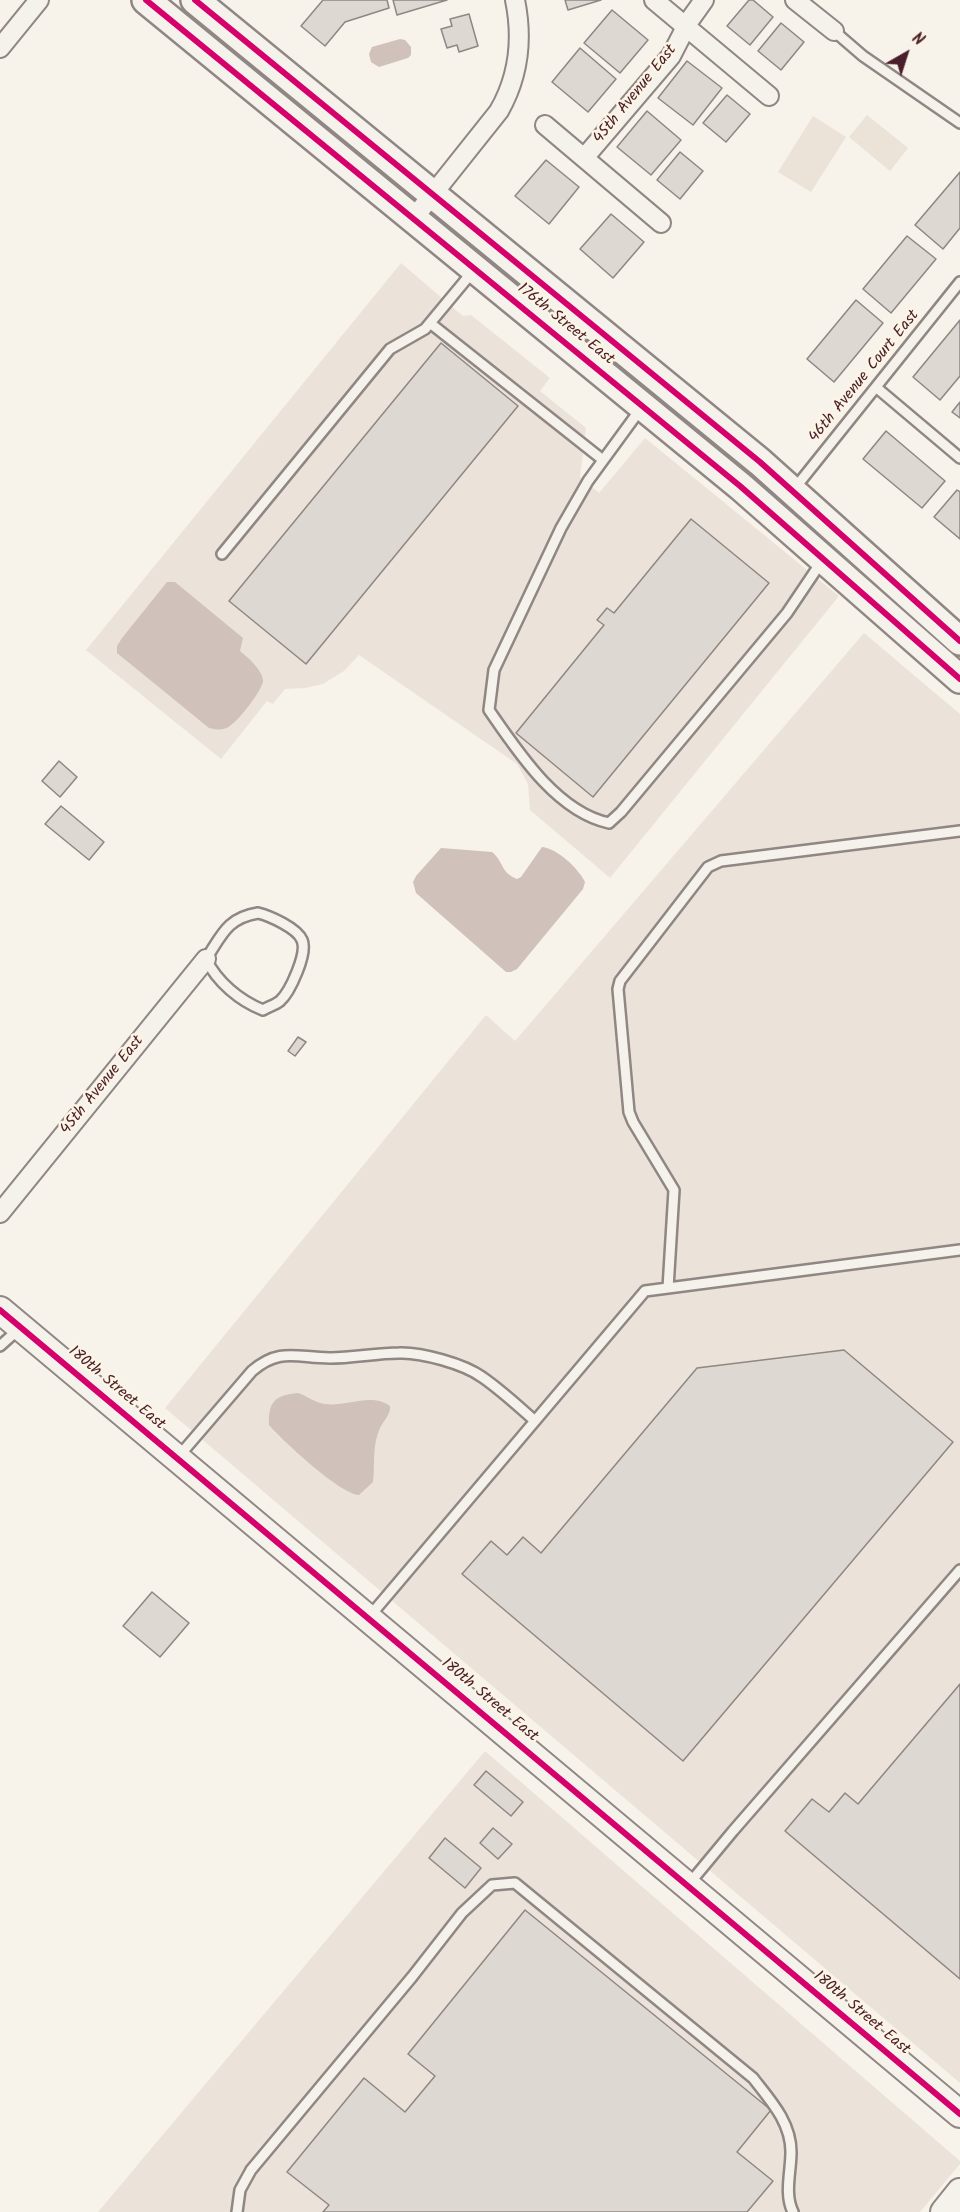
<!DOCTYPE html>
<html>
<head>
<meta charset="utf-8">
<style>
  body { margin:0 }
  #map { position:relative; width:960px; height:2212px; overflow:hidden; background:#f7f3ea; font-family:Kalam,sans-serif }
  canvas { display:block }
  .north { position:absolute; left:876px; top:24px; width:60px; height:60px; -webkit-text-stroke:4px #fcf5e5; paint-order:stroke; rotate:39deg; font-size:16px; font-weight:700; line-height:24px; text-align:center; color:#4a1f2b }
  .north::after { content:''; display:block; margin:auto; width:21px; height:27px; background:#4a1f2b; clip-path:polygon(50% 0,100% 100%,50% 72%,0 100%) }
</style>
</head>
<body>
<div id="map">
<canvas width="960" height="2212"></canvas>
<div class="north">N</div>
</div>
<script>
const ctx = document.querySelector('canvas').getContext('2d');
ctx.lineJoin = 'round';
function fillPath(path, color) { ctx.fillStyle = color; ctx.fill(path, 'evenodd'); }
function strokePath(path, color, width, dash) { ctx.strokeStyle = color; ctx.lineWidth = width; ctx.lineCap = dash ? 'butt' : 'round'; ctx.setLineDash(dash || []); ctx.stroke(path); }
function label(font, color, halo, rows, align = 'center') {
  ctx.font = font + ' Kalam,sans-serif'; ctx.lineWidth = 5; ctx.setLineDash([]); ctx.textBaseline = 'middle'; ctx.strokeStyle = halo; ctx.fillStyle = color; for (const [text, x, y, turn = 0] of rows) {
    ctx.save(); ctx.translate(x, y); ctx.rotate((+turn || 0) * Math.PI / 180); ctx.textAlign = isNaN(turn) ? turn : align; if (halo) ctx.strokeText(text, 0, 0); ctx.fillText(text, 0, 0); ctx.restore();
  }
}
const built = new Path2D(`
  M 401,263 L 463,316 L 471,315 L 550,378 L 540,391 L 586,428 L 580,477 L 599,493 L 645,438 L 839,596 L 610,878 L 530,810 L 528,784 L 517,764 L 359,655 L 344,671 L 323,684 L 305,688 L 285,689 L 273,704 L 267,701 L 221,759 L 86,650 Z
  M 864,633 L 960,714 L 960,2083 L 165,1408 L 486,1015 L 515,1041 Z
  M 485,1751 L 960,2161 L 960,2164 L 920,2212 L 98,2212 Z`);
const green = new Path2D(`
  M 867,115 L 908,148 L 890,171 L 849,137 Z
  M 813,116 L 846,137 L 811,192 L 778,172 Z`);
const water = new Path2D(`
  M 400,39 L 405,40 L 411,47 L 411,55 L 408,58 L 379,67 L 371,62 L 369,54 L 372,47 Z
  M 167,582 L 175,582 L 243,638 L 240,651 C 248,658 261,668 263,680 C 264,688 239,720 231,725 C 224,731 217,730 209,728 L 117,653 L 117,646 L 122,638 Z
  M 542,847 C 558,849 578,868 585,882 L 583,889 L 517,969 L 511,972 L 506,972 L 416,893 L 413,882 L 416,876 L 441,848 L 492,852 C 504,862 500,872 517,879 L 521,877 Z
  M 298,1393 C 307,1396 315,1403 325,1404 C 346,1407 372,1392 390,1406 C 391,1414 384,1420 380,1428 C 372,1445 375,1463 373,1482 L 359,1495 C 340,1494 283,1441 269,1425 C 268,1401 276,1395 298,1393 Z`);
const building = new Path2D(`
  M 323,0 L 387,0 L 389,8 L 345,22 L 325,46 L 301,26 Z
  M 393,0 L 447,0 L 397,15 Z
  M 565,0 L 601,0 L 568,10 Z
  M 749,0 L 753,0 L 773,17 L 750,45 L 727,26 Z
  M 612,10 L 648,40 L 620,73 L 584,43 Z
  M 469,14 L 478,46 L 459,52 L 457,45 L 447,48 L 441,29 L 452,26 L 450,19 Z
  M 781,23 L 804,42 L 781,70 L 758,51 Z
  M 580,48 L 616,79 L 588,112 L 552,82 Z
  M 687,61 L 722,88 L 693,125 L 658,98 Z
  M 727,95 L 750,114 L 726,142 L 703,123 Z
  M 647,111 L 681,140 L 651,175 L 617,147 Z
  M 680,152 L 703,171 L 680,199 L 657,180 Z
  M 546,160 L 579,187 L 549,224 L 515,196 Z
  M 960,172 L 960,228 L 943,249 L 915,225 Z
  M 611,214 L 644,242 L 613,278 L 580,249 Z
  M 907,236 L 936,259 L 891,313 L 863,289 Z
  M 856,300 L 883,323 L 834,382 L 807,359 Z
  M 960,320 L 960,376 L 940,400 L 913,377 Z
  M 441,343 L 518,406 L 306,664 L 229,601 Z
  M 960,402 L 960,418 L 952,412 Z
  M 886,431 L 945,481 L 922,508 L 863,459 Z
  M 957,490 L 960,492 L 960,539 L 934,517 Z
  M 691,519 L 769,583 L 593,797 L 516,733 L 604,625 L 597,620 L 607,608 L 614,613 Z
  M 59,761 L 77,777 L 60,797 L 42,781 Z
  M 61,806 L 104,842 L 89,860 L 45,824 Z
  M 298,1037 L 306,1042 L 295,1056 L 288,1051 Z
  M 844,1350 L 953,1442 L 683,1761 L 462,1574 L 491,1541 L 507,1555 L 523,1537 L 541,1553 L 697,1368 Z
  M 152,1592 L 189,1623 L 160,1657 L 123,1626 Z
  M 960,1684 L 960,1979 L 785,1831 L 812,1799 L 829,1812 L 845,1793 L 858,1804 Z
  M 486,1771 L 523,1802 L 511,1816 L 474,1785 Z
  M 493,1828 L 512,1844 L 498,1859 L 480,1843 Z
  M 445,1838 L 481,1868 L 465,1888 L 429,1858 Z
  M 525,1910 L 771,2110 L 737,2152 L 773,2181 L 747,2212 L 323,2212 L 329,2205 L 287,2172 L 364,2078 L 405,2112 L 435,2076 L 408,2054 Z`);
const lane = new Path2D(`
  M 834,31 L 863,56 L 960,123
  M 430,323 L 603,460
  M 877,388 L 960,458
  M 642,407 L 588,481 L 561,528 L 494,670 L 489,710 C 518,752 557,812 609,823 L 621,812 L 787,613 L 822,561
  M 795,488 L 960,282
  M 222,554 L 390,349 L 425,329 L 474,270
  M 258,913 C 270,916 297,928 302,940 C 308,953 290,992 280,1001 C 275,1005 268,1007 263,1010 C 240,1001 217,982 206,959 C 222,935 227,918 258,913 Z
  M 668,1288 L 674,1190 L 633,1122 L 629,1112 L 618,989 L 620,981 L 708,867 L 721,861 L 960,831
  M 0,1346 L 19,1329
  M 179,1456 L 252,1371 C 280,1347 297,1358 330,1358 C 353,1358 376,1353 399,1353 C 421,1352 464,1364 482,1377 C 501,1390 518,1406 535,1421
  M 369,1617 L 645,1291 L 960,1250
  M 689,1884 L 733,1831 L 960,1570
  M 237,2212 L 240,2190 L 251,2170 L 412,1977 L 462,1913 L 492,1885 L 515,1883 L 753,2078 C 770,2100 791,2122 791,2152 C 791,2172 784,2194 793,2212`);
const street = new Path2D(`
  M 654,0 L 769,96
  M 795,0 L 834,31
  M 0,48 L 39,0
  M 545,125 L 661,223
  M 584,158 L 671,56 L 689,21 L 704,0
  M 413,219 L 499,111 C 519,76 523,39 515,0
  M 0,1213 L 206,959`);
const secondary = new Path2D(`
  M 0,1310 L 960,2114
  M 944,2212 L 960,2192`);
const primary = new Path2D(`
  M 146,0 L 740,486 L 960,679
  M 195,0 L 760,462 L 960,641`);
const cycleway = new Path2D(`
  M 146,0 L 740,486 L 960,679
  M 195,0 L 760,462 L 960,641
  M 0,1310 L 960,2114`);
const streetNames = [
  ["45th Avenue East",636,95,-51],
  ["176th Street East",565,325,39],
  ["46th Avenue Court East",865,377,-51],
  ["45th Avenue East",103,1086,-51],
  ["180th Street East",116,1389,40],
  ["180th Street East",489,1701,40],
  ["180th Street East",861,2014,40]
];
fillPath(built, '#ebe3d9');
fillPath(green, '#ebe2d8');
fillPath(water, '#d0c1ba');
fillPath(building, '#ddd8d2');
strokePath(building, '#908684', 1.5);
strokePath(lane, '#908684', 14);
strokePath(street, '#908684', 22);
strokePath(secondary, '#908684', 30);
strokePath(primary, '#908684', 32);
strokePath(lane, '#f5f2ec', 9);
strokePath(street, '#f5f2ec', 18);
strokePath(secondary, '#f5f2ec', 26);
strokePath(primary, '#f5f2ec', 27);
strokePath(cycleway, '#d6006c', 6);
label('16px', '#4a1f2b', '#fcf5e5', streetNames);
</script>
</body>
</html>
